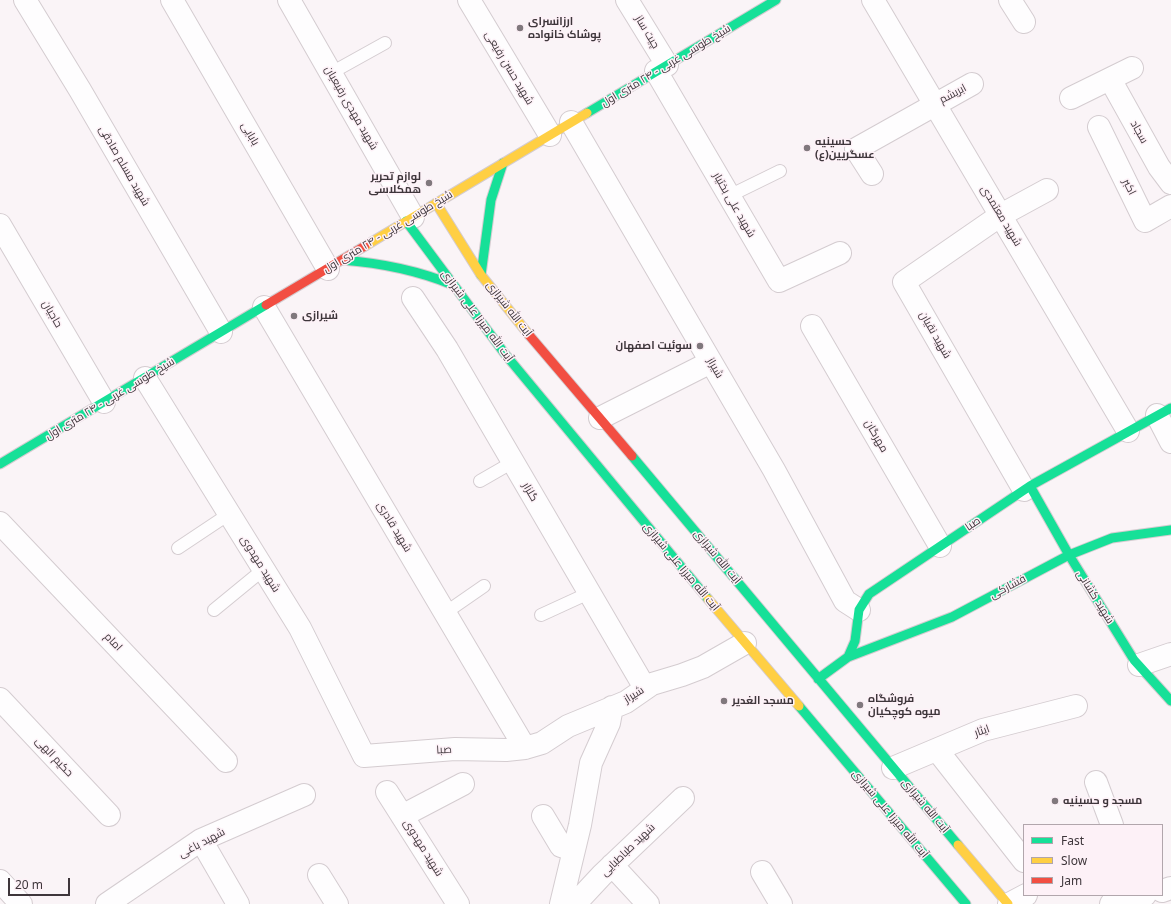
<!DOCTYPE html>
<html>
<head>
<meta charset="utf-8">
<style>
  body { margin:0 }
  #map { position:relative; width:1171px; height:904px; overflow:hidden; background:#faf4f7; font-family:"Noto Sans",sans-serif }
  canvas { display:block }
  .legend { position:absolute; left:1023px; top:824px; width:140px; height:72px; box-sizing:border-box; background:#fdf1f7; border:1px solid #b1a6ac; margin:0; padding:5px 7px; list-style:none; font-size:12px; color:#3e363b }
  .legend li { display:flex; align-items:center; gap:8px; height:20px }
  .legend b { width:20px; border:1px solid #b1a6ac }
  .scale { position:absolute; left:8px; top:878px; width:62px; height:18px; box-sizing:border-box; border:2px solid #3e363b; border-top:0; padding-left:5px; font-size:12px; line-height:14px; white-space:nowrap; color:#3e363b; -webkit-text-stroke:3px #fdf1f7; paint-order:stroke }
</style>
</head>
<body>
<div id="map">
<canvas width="1171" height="904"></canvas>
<ul class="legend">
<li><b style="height:5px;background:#16e098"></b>Fast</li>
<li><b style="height:5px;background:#ffcf43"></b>Slow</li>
<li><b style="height:5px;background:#f24e42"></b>Jam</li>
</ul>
<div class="scale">20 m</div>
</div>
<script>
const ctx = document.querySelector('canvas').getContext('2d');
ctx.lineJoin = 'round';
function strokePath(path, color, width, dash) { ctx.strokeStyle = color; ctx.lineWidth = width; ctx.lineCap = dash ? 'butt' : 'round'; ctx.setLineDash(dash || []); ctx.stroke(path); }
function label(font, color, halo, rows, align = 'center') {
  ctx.font = font + ' "Noto Sans",Cairo,sans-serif'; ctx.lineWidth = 3; ctx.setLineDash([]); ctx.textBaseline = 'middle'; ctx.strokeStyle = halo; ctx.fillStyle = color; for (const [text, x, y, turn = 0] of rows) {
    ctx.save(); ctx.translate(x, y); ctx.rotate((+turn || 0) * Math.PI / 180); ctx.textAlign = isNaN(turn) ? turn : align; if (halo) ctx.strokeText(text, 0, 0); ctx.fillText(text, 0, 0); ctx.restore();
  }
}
const lane = new Path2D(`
  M 331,73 L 385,43
  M 729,196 L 780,171
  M 480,481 L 513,462
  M 178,548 L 229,514
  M 214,610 L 264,569
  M 445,613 L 484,586
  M 541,615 L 589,593`);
const street = new Path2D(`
  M 25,0 L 80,90 L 221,332
  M 172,0 L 328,269
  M 289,0 L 413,217
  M 469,0 L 550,135
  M 627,0 L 667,65
  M 873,0 L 1128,431
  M 1010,0 L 1024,22
  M 656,71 L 779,281 L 840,253
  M 1110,79 L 1159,167 L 1171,183
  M 1071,98 L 1132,68
  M 571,122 L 774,470 L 845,601 L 859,610
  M 1099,127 L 1145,221 L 1171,206
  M 872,174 L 856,149 L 972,84
  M 0,225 L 104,402
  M 413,298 L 447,349 L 645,688
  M 264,307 L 525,748
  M 812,326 L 940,546
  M 145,378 L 300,628 L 364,756 L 455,749 L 506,750 L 525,748 L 542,743 L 568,726 L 626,702 L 652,684 L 682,675 L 703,667 L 745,643
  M 1157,415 L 1171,442
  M 600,418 L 711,362
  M 1024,490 L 904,282 L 1001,215 L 1047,190
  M 0,523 L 226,761
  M 1139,665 L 1171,654
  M 0,699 L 109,815
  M 937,750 L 1024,861
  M 893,768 L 983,730 L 1076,706
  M 1096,782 L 1112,825
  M 387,792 L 458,904
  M 402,816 L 463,784
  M 543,816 L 561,846 L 574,850
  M 201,840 L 238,904
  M 612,865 L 648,904
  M 762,872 L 781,904
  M 319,875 L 337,904
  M 0,881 L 21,904
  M 1162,891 L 1171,888
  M 107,904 L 201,840 L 304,795
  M 561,904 L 580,825 L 591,763 L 609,723 L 612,707
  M 575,904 L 602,875 L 683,798
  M 1009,904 L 1026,895
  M 1111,904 L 1145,895`);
const fast = new Path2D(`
  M 587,113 L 776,0
  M 406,221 L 505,354 L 708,599
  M 342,260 C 381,263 417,270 453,285
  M 481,275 L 491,200 L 503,163
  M 632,456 L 958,845
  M 0,464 L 266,305
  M 1030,486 L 1069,555 L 1134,660 L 1171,701
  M 848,657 L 952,617 L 1069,555 L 1112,538 L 1171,530
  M 818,679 L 848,657 L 855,641 L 859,610 L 869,594 L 1030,486 L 1171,408
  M 799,706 L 966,904`);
const slow = new Path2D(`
  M 436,203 L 481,275 L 529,335
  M 365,246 L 587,113
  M 708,599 L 799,706
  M 958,845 L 1008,904`);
const jam = new Path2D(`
  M 266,305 L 365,246
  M 529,335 L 632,456`);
const markers = [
  [520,28,4,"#80787d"],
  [807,148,4,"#80787d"],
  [429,183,4,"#80787d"],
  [294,316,4,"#80787d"],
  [700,346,4,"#80787d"],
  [724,701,4,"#80787d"],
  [860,705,4,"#80787d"],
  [1055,801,4,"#80787d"]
];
const poiNames = [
  ["ارزانسرای",528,22],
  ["پوشاک خانواده",528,35],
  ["حسینیه",815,142],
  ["عسگریین(ع)",815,155],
  ["لوازم تحریر",421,177,"right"],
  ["همکلاسی",421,190,"right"],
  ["شیرازی",302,316],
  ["سوئیت اصفهان",692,346,"right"],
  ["فروشگاه",868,699],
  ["میوه کوچکیان",868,712],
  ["مسجد الغدیر",732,701],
  ["مسجد و حسینیه",1063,801]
];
const streetNames = [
  ["چیت ساز",647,32,59],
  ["شیخ طوسی غربی - ۲۴ متری اول",666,66,-31],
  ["شهید حسن رفیعی",509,68,59],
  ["ابریشم",953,94,-28],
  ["شهید مهدی رفیعیان",351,108,60],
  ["سجاد",1139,132,61],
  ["بابایی",250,134,60],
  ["شهید مسلم صادقی",124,166,60],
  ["اکبر",1129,187,64],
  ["شهید علی بختیار",734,205,60],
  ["شهید معتمدی",1001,216,59],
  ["شیخ طوسی غربی - ۲۴ متری اول",388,232,-31],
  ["آیت الله شیرازی",509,309,52],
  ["حاجیان",52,314,60],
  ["آیت الله میرزا علی شیرازی",477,316,53],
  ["شهید نقیان",935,335,60],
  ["شیراز",715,368,60],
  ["شیخ طوسی غربی - ۲۴ متری اول",110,399,-31],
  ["مهرگان",876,436,60],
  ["گلزار",530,492,60],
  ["صبا",973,524,-34],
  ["شهید قادری",394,527,59],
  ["آیت الله شیرازی",717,557,50],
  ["شهید مهدوی",260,564,58],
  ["آیت الله میرزا علی شیرازی",681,567,50],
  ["فشارکی",1008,587,-28],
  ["شهید کشانی",1095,597,58],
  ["امام",113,642,46],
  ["شیراز",634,695,-32],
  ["ایثار",982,731,-19],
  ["صبا",444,750,-3],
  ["حکیم الهی",54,757,47],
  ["آیت الله شیرازی",925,806,50],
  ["آیت الله میرزا علی شیرازی",890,814,50],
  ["شهید باغی",202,843,-28],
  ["شهید مهدوی",423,848,58],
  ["شهید طباطبایی",628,850,-44]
];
strokePath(lane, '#d4ccd0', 14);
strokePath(street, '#d4ccd0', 24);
strokePath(fast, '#d4ccd0', 11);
strokePath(slow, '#d4ccd0', 11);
strokePath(jam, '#d4ccd0', 11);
strokePath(lane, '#fefdfe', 12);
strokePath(street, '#fefdfe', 22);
strokePath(fast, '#16e098', 9);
strokePath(slow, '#ffcf43', 9);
strokePath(jam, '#f24e42', 9);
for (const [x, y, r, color] of markers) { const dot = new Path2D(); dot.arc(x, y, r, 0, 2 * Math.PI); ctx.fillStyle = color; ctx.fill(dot); strokePath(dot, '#fdf1f7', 1.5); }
label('bold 11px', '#3e363b', '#fdf1f7', poiNames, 'left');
label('11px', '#3e363b', '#fdf1f7', streetNames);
</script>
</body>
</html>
